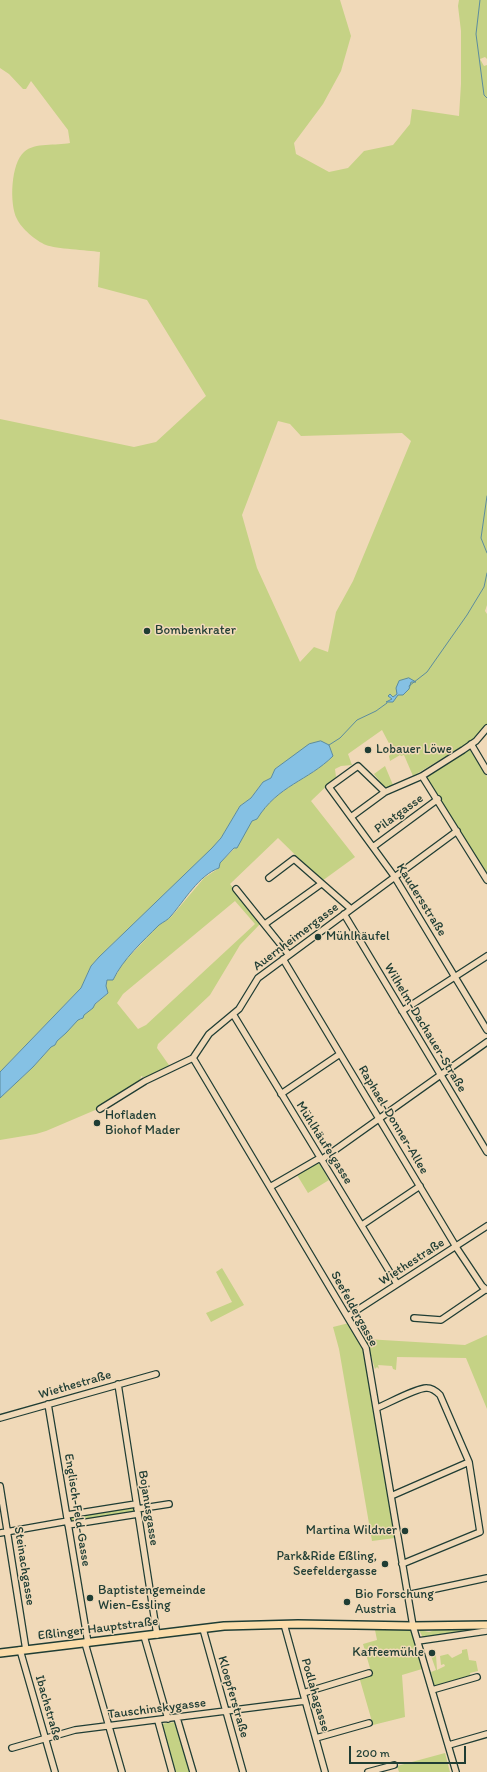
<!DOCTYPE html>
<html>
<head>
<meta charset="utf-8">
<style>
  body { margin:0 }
  #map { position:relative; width:487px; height:1772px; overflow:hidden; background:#f0d9b8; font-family:Itim,sans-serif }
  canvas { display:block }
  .scale { position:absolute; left:349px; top:1746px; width:117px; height:18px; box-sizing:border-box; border:2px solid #1f3d34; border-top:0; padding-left:5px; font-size:12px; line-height:14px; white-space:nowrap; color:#1f3d34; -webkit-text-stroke:3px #f0d9b8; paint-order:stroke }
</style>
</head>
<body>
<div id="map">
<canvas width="487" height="1772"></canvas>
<div class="scale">200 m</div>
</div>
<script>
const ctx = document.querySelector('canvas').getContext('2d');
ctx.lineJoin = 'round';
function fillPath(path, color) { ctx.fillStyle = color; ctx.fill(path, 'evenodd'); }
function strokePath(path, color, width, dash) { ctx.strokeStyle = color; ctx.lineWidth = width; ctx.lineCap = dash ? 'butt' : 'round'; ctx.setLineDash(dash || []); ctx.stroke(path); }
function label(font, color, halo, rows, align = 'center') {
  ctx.font = font + ' Itim,sans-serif'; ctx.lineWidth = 3; ctx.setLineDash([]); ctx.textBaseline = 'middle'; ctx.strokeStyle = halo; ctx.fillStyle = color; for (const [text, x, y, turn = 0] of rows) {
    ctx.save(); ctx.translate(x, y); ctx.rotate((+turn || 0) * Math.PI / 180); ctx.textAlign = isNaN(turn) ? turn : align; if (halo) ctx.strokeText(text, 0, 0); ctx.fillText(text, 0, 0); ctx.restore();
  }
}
const green = new Path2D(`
  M 0,0 L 340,0 L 351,36 L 341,71 L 323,104 L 294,143 L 296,154 L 329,172 L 348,168 L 364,151 L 393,145 L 410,124 L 412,109 L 459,116 L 461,84 L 461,31 L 458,6 L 459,0 L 487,0 L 487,59 L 485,57 L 480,59 L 484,66 L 487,65 L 487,605 L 485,611 L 487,614 L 487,724 L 471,741 L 413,776 L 404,755 L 401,756 L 400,755 L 390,761 L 389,756 L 393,751 L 382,730 L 348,754 L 352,765 L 341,766 L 335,769 L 336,777 L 311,801 L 355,857 L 322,881 L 278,838 L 230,884 L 261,923 L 240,945 L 210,995 L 158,1044 L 157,1048 L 171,1068 L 148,1079 L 141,1076 L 140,1083 L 100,1108 L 46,1131 L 36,1134 L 0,1140 L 0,1098 L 33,1067 L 51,1047 L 55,1045 L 57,1041 L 78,1019 L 81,1020 L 83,1015 L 108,993 L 106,986 L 107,980 L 113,980 L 124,962 L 160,924 L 171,917 L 204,878 L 219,868 L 220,863 L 237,846 L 252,820 L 257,819 C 277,786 308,781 333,756 L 329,745 L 291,758 L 275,769 L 271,778 L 263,782 L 251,798 L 240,806 L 221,838 L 212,849 L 99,957 L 91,966 L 81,988 L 0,1072 L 0,419 L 134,447 L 156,442 L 206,396 L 147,300 L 98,287 L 100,252 C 87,250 56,249 46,245 C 36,241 21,228 17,219 C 9,204 11,163 24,152 C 35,142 56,146 70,143 L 68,130 L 31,81 L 26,89 L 23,89 L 9,74 L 0,68 ZM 278,421 L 290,424 L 301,436 L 402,433 L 411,441 L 353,581 L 336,612 L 328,652 L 314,647 L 300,662 L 257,568 L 242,515 ZM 235,901 L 255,924 L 146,1025 L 138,1029 L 117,1003 L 123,994 Z
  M 469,748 L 487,777 L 487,875 L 427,778 L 428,774 Z
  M 385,766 L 393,785 L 385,788 L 374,774 Z
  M 316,1163 L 320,1164 L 329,1180 L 308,1193 L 297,1175 Z
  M 222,1268 L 244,1305 L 211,1322 L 206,1313 L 232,1302 L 216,1272 Z
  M 349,1323 L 364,1348 L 395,1538 L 372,1541 L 339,1349 L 333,1327 Z
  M 487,1335 L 487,1409 L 466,1358 L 397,1357 L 396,1370 L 393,1369 L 392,1366 L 378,1365 L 379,1369 L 377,1367 L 375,1369 L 366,1339 L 465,1345 Z
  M 132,1506 L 135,1511 L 132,1513 L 71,1523 L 69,1517 Z
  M 487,1626 L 487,1630 L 423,1638 L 419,1630 L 429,1632 L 438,1629 Z
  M 375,1630 L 411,1630 L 422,1669 L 402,1675 L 405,1717 L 373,1725 L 360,1680 L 372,1675 L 363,1644 L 377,1640 Z
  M 467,1649 L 469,1660 L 476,1661 L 478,1671 L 470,1673 L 471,1677 L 464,1679 L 463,1677 L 462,1680 L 455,1682 L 453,1680 L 453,1682 L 447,1684 L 445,1682 L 444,1685 L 435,1688 L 431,1672 L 436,1670 L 431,1656 L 436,1655 L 437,1670 L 445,1666 L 444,1664 L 441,1665 L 440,1656 L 448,1654 L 452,1658 L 462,1653 L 462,1650 Z
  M 176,1722 L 190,1772 L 175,1772 L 160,1724 Z
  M 445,1753 L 450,1772 L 399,1772 L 397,1766 Z`);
const water = new Path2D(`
  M 409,678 L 416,682 L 411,682 L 409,689 L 403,695 L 398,695 L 393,702 L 386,702 L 392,699 L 388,696 L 390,694 L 393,697 L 397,694 L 396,688 L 399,681 Z
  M 321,741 L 329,745 L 333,756 C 308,781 278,785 257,819 L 252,821 L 237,848 L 234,848 L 220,863 L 219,868 C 199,875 184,901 171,916 C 168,920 163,922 159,925 C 143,941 123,959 113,980 L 107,980 L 106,986 L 108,993 L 95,1004 L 93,1008 L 84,1015 L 83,1018 L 78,1020 L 66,1033 L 57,1041 L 55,1045 L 51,1047 L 33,1067 L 0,1098 L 0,1072 L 81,988 L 91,966 L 99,957 L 212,848 L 221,838 L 240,806 L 251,798 L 263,782 L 271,778 L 275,769 L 309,744 Z`);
const stream = new Path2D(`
  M 480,0 L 476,34 L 484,95 L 487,98
  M 487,496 L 481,538 L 487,553
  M 409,686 L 427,672 L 467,615 L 484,587 L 487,573
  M 329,745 L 340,738 L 357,720 L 376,711 L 387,703`);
const minor = new Path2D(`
  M 471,744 L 487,771
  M 422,776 L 487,880
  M 385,792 L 358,766 L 329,787 L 394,876 L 487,1030
  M 351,817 L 385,792 L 422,776 L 463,750 L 476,741 L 487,728
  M 373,847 L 438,799
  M 269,878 L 294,859 L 351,909
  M 236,889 L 289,955
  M 344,914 L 487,1152
  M 265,924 L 321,884
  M 283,959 L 458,1250 L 482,1286 L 487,1290
  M 402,1011 L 487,956
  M 233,1014 L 397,1284
  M 193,1058 L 366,1348 L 413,1626 L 456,1772
  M 281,1094 L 340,1054
  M 100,1109 L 145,1081 L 193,1058 L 209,1034 L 239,1009 L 258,978 L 457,831
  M 321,1160 L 487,1042
  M 270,1187 L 320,1158
  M 362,1225 L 420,1186
  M 348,1316 L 487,1226
  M 414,1318 L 441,1320 L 485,1290
  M 118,1384 L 157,1635
  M 48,1404 L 88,1643
  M 377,1408 C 387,1404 418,1387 427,1388 C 432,1388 436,1391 440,1395 L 469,1462
  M 0,1418 L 156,1374
  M 0,1486 L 26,1650
  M 391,1496 L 469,1462 L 480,1532 L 402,1564
  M 137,1509 L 169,1504
  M 67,1515 L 136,1504
  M 68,1525 L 138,1514
  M 0,1533 L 68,1521
  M 407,1595 L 487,1578
  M 284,1624 L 325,1772
  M 203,1629 L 243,1772
  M 144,1636 L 168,1719
  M 418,1641 L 487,1631
  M 85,1643 L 122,1772
  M 20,1650 L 55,1772
  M 432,1690 L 477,1677
  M 303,1693 L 369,1673
  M 177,1718 L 193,1772
  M 158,1721 L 172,1772
  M 316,1738 L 369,1723
  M 449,1745 L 487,1734
  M 12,1748 L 75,1730 L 305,1701
  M 368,1772 L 394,1765`);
const major = new Path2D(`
  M 0,1653 L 224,1626 L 298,1624 L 413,1626 L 487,1625`);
const markers = [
  [147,631,4,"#1f3d34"],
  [368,750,4,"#1f3d34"],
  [318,937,4,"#1f3d34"],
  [97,1123,4,"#1f3d34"],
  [405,1531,4,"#1f3d34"],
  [385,1564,4,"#1f3d34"],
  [90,1598,4,"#1f3d34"],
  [347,1602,4,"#1f3d34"],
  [432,1653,4,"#1f3d34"]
];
const poiNames = [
  ["Bombenkrater",155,631],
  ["Lobauer Löwe",376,750],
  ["Mühlhäufel",326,937],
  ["Hofladen",105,1116],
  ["Biohof Mader",105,1131],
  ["Martina Wildner",397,1531,"right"],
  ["Park&Ride Eßling,",377,1557,"right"],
  ["Seefeldergasse",377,1572,"right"],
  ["Baptistengemeinde",98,1591],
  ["Wien-Essling",98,1606],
  ["Bio Forschung",355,1595],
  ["Austria",355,1610],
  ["Kaffeemühle",424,1653,"right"]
];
const streetNames = [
  ["Pilatgasse",399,814,-36],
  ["Kaudersstraße",421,900,58],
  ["Auernheimergasse",296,937,-37],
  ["Wilhelm-Dachauer-Straße",425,1028,59],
  ["Raphael-Donner-Allee",393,1120,59],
  ["Mühlhäufelgasse",324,1143,58],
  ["Wiethestraße",412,1262,-33],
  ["Seefeldergasse",354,1309,61],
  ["Wiethestraße",75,1385,-16],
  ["Bojanusgasse",148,1508,81],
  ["Englisch-Feld-Gasse",77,1510,81],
  ["Steinachgasse",24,1566,81],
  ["Eßlinger Hauptstraße",98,1629,-7],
  ["Podlahagasse",315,1695,74],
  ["Kloepferstraße",233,1697,74],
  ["Ibachstraße",48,1708,74],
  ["Tauschinskygasse",157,1709,-7]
];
fillPath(green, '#c5d285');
fillPath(water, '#85c1e4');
strokePath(water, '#5c8c9e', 1);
strokePath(stream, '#5c8c9e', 1);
strokePath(minor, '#1f3d34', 8);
strokePath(major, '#1f3d34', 10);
strokePath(minor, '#f0d9b8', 5.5);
strokePath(major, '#fbddab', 7);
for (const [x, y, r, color] of markers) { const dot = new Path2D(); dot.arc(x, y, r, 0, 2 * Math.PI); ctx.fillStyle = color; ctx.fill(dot); strokePath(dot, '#f0d9b8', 1.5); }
label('13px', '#1f3d34', '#f0d9b8', poiNames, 'left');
label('13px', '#1f3d34', '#f0d9b8', streetNames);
</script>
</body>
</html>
